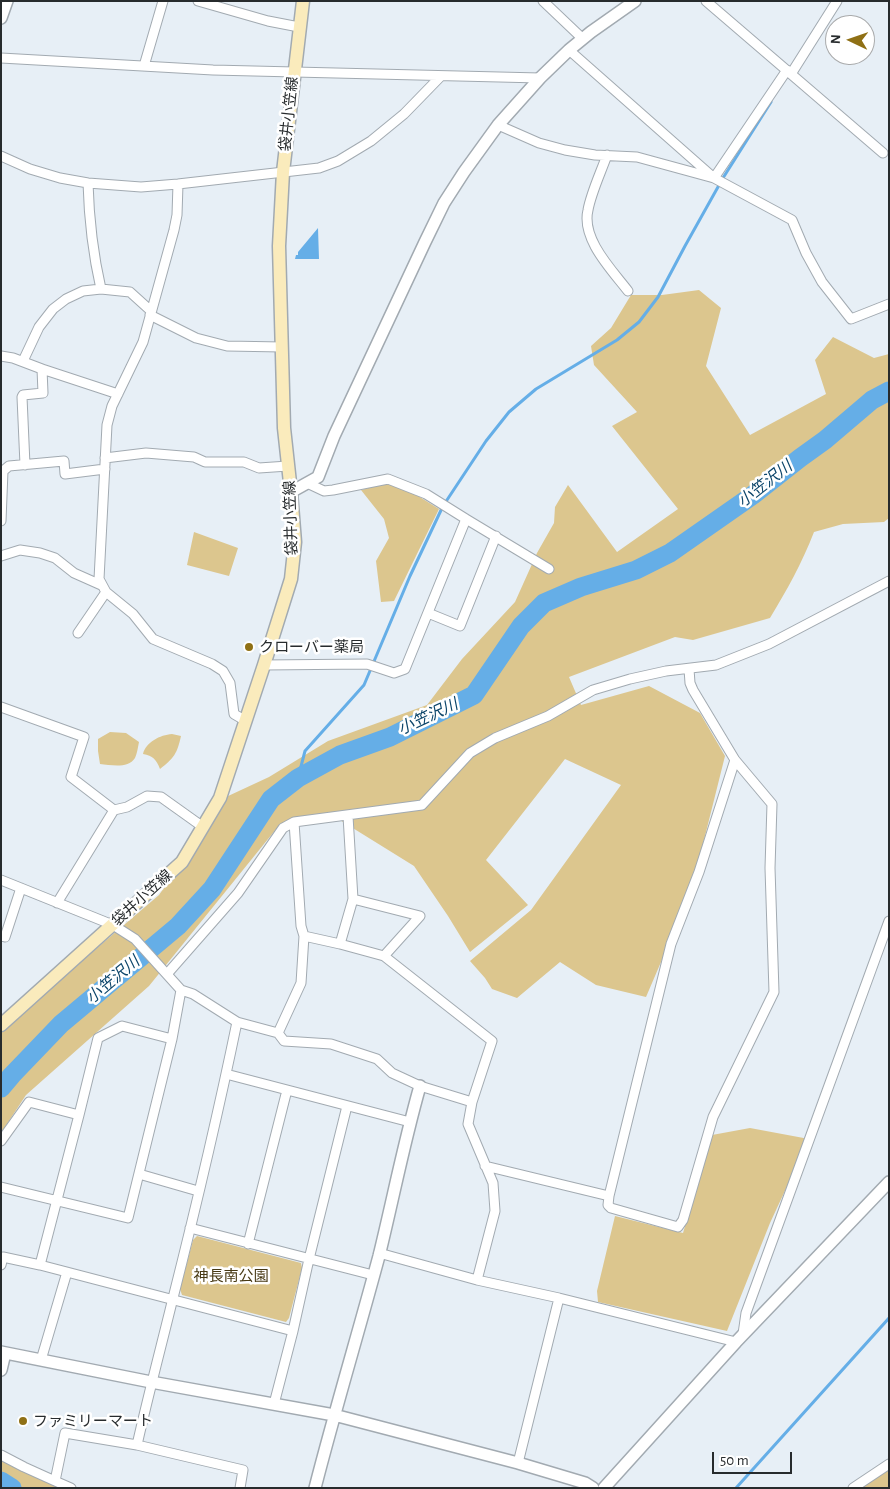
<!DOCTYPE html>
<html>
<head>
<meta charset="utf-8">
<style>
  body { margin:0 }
  #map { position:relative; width:890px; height:1489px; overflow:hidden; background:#e7eff6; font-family:"Alegreya Sans",sans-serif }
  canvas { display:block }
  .frame { position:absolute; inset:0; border:2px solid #272b2d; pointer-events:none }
  .north { position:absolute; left:825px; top:15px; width:50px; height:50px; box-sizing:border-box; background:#fff; border:1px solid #a9aaab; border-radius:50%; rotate:273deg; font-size:14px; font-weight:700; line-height:20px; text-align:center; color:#272b2d }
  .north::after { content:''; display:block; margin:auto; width:18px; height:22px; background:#8f7015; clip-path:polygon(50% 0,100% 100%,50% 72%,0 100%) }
  .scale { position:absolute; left:712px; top:1452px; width:80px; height:22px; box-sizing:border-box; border:2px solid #272b2d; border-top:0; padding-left:6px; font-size:15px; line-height:18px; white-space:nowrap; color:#272b2d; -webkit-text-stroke:4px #fff; paint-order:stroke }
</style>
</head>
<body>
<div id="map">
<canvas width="890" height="1489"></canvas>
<div class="frame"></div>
<div class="north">N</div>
<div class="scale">50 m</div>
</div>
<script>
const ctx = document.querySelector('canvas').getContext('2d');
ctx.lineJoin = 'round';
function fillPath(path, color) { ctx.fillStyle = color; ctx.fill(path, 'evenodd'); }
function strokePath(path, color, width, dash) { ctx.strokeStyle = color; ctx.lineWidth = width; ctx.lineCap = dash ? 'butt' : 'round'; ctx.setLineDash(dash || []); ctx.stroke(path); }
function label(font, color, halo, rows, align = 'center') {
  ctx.font = font + ' "Alegreya Sans","Noto Sans JP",sans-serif'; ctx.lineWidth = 5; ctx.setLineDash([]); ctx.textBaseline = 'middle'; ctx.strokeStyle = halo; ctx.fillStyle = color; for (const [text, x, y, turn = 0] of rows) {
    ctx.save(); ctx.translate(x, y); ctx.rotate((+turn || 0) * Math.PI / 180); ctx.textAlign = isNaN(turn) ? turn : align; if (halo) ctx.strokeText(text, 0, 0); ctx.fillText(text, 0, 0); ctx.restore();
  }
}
const green = new Path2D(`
  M 699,290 L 721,308 L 706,366 L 750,435 L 826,394 L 815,360 L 833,337 L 874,358 L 889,354 L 889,518 L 884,522 L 843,524 L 814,532 C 802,563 787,590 770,618 L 693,640 L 675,637 L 569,677 L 581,705 L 649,686 L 700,713 L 725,756 L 691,892 L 646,997 L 596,985 L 560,962 L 517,998 L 492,989 L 485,978 L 470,961 L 531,910 L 621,785 L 565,759 L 486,860 L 528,905 L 470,952 L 448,916 L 414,866 L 335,817 L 283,828 L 281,823 L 149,986 L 26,1095 L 1,1133 L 1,1030 L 159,895 L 226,797 L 269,777 L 328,741 L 427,705 L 462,659 L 515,602 L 537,553 L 554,523 L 555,507 L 568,485 L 617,552 L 678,509 L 612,426 L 637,412 L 594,365 L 591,346 L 611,328 L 631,295 L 662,295 Z
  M 394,481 L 439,509 L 394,601 L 381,602 L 376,561 L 389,538 L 384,519 L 361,490 Z
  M 194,532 L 238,548 L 229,576 L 187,565 Z
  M 110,732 L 126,733 L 139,742 C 138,747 137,754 135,758 C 128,769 111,765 100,764 L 98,751 L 98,739 Z
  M 172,734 L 181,736 C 177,754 174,758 160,769 C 156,759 153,756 143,754 C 146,742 160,735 172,734 Z
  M 750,1128 L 809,1139 L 770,1223 L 727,1331 L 598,1302 L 597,1291 L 615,1216 L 683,1233 L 712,1135 Z
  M 197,1236 L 301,1263 L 302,1268 L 289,1318 L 286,1322 L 182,1295 L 180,1289 L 193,1240 Z
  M 1,1452 L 72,1488 L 1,1488 Z
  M 889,1464 L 889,1488 L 852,1488 Z`);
const water = new Path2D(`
  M 318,228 L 319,259 L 295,259 L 296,255 L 298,255 L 298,252 Z`);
const stream = new Path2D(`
  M 298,778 L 305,751 L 364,685 L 410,576 L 443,506 L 486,441 L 509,412 L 536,389 L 617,340 L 639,322 L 658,297 L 685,246 L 723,178 L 771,102
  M 736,1488 L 889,1318`);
const river = new Path2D(`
  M 1,1088 L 12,1075 L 61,1024 L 178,926 L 212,889 L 271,799 L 298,778 L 340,755 L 390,737 L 474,695 L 521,626 L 544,603 L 581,587 L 636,570 L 670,553 L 753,495 L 800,458 L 825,440 L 872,400 L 889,391
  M 1,1481 L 12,1488`);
const minor = new Path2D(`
  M 198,1 L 268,21 L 299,27
  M 543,1 L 583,39
  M 706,1 L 883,153
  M 569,50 L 714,178 L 787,70
  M 1,58 L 213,70 L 540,78
  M 144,66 L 163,1
  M 791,74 L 837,1
  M 498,125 L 539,143 L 565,150 L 595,155 L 637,157 L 714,178 L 792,220 L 806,253 L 822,282 L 851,319 L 889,304
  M 607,155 C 601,172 591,193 588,210 C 581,239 612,270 628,291
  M 1,156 L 30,169 L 60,178 L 88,183 L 141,187 L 178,184 L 319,168 L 338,161 L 371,141 L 404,114 L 441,76
  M 88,183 C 89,219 93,254 101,289
  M 178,184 L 177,215 L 174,230 L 143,342 L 112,406 L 107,425 L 99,579 L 106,592 L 133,614 L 153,639 L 212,664 L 223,671 L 230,683 L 234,714 L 246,721
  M 150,315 L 196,338 L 227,346 L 282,347
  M 1,356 L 13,358 L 42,369 L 118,394
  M 23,361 L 39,327 L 53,309 L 66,299 L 83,291 L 101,289 L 130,292 L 151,311
  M 105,458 L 146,453 L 194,457 L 205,462 L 244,462 L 259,468 L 288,466
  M 25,465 L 22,397 L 23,395 L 43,393 L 42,369
  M 307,483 L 324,491 L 333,490 L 388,479 L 426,494 L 466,519
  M 1,521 L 3,471 L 9,466 L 64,461 L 65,474 L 105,469
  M 1,556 L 20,550 L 40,553 L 55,558 L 74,573 L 101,585
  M 428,613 L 460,626 L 496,536
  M 78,633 L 106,592
  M 264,665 L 367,664 L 394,673 L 405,669 L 466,519 L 549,569
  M 1,707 L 84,737 L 71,777 L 114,810 L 127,807 L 147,796 L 161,797 L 203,827
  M 1,880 L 113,925 L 135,939 L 181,990 L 193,994 L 237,1022 L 278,1033 L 284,1041 L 331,1044 L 377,1059 L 392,1073 L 420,1086 L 472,1102
  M 353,899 L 420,916 L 384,956
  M 57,903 L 114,810
  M 1,936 L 5,937 L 21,888
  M 304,936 L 340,944 L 384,956 L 492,1041 L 472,1102 L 468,1124 L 493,1183 L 495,1211 L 477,1280
  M 340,944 L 353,899 L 348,816
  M 167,974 L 238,893 L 283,828 L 294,822 L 422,805 L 470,753 L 495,738 L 548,716 L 593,690 L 630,679 L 666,671 L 716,665 L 769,644 L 889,581
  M 278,1033 L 301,983 L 304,936 L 301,926 L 294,822
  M 226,1074 L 410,1122
  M 1,1141 L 29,1102 L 79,1115
  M 485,1166 L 609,1196 L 671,944 L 699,872 L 735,760
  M 139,1174 L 198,1191
  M 1,1187 L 128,1218 L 172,1039 L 181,990
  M 609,1196 L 608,1205 L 611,1208 L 678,1227 L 683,1220 L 713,1117 L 774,992 L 770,868 L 772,804 L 735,760 L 693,690 L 690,683 L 689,669
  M 190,1228 L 373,1275
  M 248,1244 L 287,1090
  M 379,1253 L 477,1280 L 559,1298 L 736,1342
  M 1,1265 L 3,1257 L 40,1265 L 293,1331 L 309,1259 L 347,1106
  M 40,1265 L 79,1115 L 98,1038 L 122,1026 L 172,1039
  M 743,1334 L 746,1313 L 889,921
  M 41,1360 L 67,1272
  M 274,1404 L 293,1331
  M 137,1445 C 148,1396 161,1347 173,1298 C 196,1207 218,1114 237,1022
  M 1,1455 L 24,1467 L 55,1481
  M 518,1463 L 559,1298
  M 71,1488 L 55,1481 L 65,1433 L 137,1445 L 243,1470 L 240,1488
  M 853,1488 L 889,1464`);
const tertiary = new Path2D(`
  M 1,18 L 7,1
  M 291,492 L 318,477 L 334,436 L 425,242 L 444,203 L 464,172 L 498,125 L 540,78 L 569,50 L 591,32 L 635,1
  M 1,1352 L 151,1382 L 334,1415 L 518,1463 L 585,1483 L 593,1488
  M 1,1370 L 5,1353
  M 315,1488 C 335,1410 358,1334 379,1256 C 393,1199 404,1142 420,1086
  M 604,1488 L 736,1342 L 889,1182`);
const secondary = new Path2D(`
  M 1,1025 L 182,862 L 220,798 L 264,665 L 291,579 L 295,542 L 291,492 L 284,428 L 279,246 L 283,172 L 303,1`);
const markers = [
  [249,647,5,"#8f7015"],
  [23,1421,5,"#8f7015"]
];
const streetNames = [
  ["袋井小笠線",289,114,-84],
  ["袋井小笠線",291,518,-92],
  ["袋井小笠線",142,898,-42]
];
const poiNames = [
  ["クローバー薬局",259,647],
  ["ファミリーマート",33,1421]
];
const parkNames = [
  ["神長南公園",231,1276]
];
const waterNames = [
  ["小笠沢川",765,484,-38],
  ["小笠沢川",428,717,-25],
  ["小笠沢川",113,980,-40]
];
fillPath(green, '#dcc68e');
fillPath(water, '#65aee7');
strokePath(stream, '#65aee7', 3);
strokePath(river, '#65aee7', 19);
strokePath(minor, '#a2aab1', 11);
strokePath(tertiary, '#a2aab1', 14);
strokePath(secondary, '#a2aab1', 15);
strokePath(minor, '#fff', 9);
strokePath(tertiary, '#fff', 11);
strokePath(secondary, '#faebbc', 12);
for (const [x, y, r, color] of markers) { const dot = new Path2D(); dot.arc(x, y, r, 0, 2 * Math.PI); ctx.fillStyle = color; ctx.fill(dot); strokePath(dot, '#fff', 2); }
label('15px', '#272b2d', '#fff', streetNames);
label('15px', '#272b2d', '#fff', poiNames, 'left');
label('15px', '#473914', '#fff', parkNames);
label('italic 16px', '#0c456a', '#fff', waterNames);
</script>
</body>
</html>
